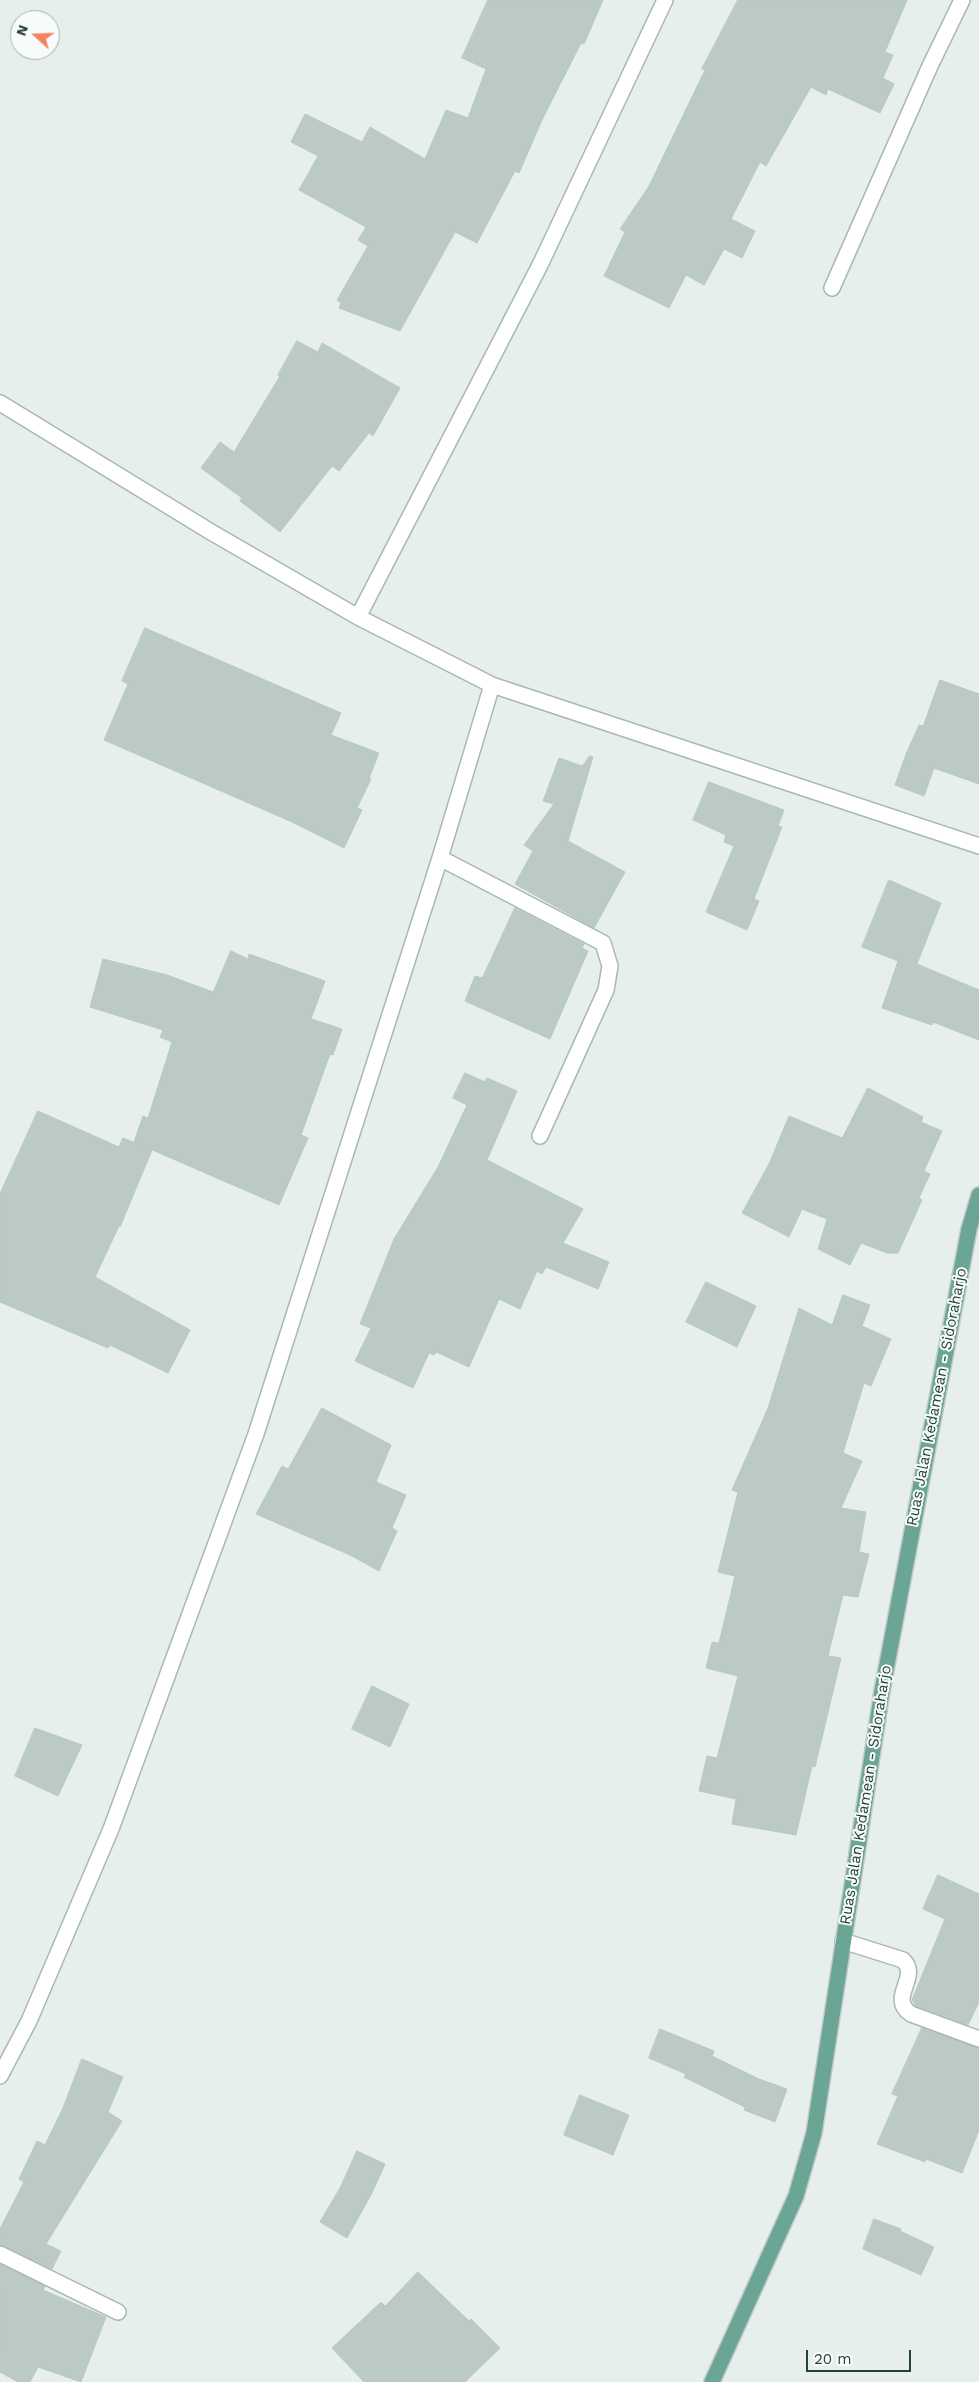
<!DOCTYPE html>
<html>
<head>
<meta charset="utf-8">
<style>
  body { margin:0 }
  #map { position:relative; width:979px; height:2382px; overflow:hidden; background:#e6efeb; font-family:"Work Sans",sans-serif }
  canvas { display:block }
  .north { position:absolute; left:10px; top:10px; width:50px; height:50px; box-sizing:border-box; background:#f7fbf9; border:1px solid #a3b1ad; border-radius:50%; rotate:290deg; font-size:14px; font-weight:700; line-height:20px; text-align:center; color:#24423a }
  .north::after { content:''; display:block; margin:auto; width:18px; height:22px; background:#f4845f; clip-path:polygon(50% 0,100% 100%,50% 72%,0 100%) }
  .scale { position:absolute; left:806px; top:2350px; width:105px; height:22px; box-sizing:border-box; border:2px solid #24423a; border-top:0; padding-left:6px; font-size:15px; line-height:18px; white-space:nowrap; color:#24423a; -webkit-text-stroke:4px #f7fbf9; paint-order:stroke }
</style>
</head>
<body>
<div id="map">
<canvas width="979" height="2382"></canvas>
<div class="north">N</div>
<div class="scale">20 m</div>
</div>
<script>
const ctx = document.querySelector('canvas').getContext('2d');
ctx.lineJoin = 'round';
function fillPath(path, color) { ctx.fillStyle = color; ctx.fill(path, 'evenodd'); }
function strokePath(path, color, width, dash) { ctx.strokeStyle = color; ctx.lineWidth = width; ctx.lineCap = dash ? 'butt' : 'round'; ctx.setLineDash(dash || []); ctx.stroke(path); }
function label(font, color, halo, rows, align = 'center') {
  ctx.font = font + ' "Work Sans",sans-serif'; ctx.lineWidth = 4; ctx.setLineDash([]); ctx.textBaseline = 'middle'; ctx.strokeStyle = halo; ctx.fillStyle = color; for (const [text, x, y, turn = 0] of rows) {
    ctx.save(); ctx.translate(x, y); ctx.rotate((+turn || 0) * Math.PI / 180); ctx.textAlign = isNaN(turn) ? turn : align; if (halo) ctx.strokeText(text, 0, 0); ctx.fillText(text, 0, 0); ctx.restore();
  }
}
const building = new Path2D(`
  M 488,0 L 603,0 L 584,44 L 581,43 L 542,120 L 519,173 L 515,171 L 477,243 L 455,232 L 400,331 L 339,308 L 341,303 L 337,300 L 368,246 L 358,240 L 366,227 L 299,190 L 318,156 L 291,142 L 305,114 L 362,142 L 370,127 L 425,159 L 446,110 L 468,118 L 486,69 L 462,58 Z
  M 738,0 L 907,0 L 885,52 L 893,55 L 883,78 L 894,84 L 880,113 L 828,89 L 826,95 L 811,87 L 766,166 L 760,162 L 731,219 L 755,231 L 742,258 L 724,249 L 704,285 L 686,275 L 669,308 L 604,276 L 625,232 L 620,229 L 649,186 L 705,70 L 702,69 Z
  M 297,341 L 318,352 L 322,343 L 400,388 L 373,436 L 369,433 L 339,471 L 332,466 L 280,532 L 240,501 L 242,498 L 201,468 L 220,442 L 234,452 L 280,376 L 278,375 Z
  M 145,628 L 341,713 L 331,735 L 379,753 L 369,778 L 371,779 L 357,808 L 362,810 L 344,848 L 292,822 L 104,740 L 128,684 L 122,681 Z
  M 940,680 L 979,694 L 979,784 L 934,768 L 924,796 L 895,785 L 906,754 L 919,725 L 923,726 Z
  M 590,756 L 593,757 L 568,841 L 625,872 L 594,928 L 515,884 L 533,851 L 524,845 L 554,804 L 543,801 L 559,758 L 582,766 Z
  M 709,782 L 784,810 L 778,826 L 782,827 L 754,899 L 759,901 L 747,930 L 706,912 L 734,846 L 724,842 L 726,835 L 693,820 Z
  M 889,880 L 941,903 L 917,964 L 979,990 L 979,1040 L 933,1022 L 932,1025 L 882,1008 L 898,961 L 862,947 Z
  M 515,908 L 584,944 L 582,948 L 588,951 L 550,1039 L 465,1001 L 475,976 L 482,978 Z
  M 231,951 L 248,959 L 249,954 L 325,981 L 311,1019 L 342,1029 L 333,1055 L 330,1054 L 301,1135 L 308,1138 L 279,1205 L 134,1142 L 143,1116 L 148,1118 L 172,1042 L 160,1037 L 163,1030 L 90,1007 L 103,959 L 167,975 L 213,992 Z
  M 465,1073 L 485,1082 L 487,1078 L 517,1091 L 487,1160 L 583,1209 L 563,1243 L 609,1262 L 598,1289 L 546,1267 L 542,1274 L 537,1271 L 520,1309 L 499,1299 L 469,1367 L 436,1352 L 434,1355 L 429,1353 L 413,1388 L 355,1361 L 371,1328 L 360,1324 L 394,1239 L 438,1167 L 467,1105 L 453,1098 Z
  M 868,1088 L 923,1117 L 921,1122 L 942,1131 L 924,1171 L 930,1174 L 919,1198 L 922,1200 L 898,1253 L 887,1253 L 861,1243 L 850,1265 L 818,1249 L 827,1219 L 802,1209 L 789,1237 L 742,1213 L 769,1164 L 789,1116 L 842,1138 Z
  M 38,1111 L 119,1147 L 123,1138 L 152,1150 L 120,1227 L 119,1226 L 95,1277 L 190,1330 L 168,1373 L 110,1345 L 108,1348 L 0,1302 L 0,1194 Z
  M 706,1282 L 756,1306 L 737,1347 L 686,1322 Z
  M 843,1295 L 870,1305 L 862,1326 L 891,1339 L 871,1386 L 864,1383 L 843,1453 L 862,1461 L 841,1508 L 866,1512 L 859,1552 L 869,1554 L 858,1597 L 843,1595 L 828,1656 L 841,1658 L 815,1767 L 812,1766 L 796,1835 L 732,1824 L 736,1799 L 699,1791 L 707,1756 L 717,1758 L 738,1676 L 706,1668 L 712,1642 L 719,1643 L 735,1576 L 718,1572 L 738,1492 L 732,1490 L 768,1408 L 799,1308 L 832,1325 Z
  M 322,1408 L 391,1445 L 376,1482 L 406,1495 L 392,1528 L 397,1531 L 379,1571 L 350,1555 L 256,1514 L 282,1466 L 288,1469 Z
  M 372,1686 L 409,1704 L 390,1747 L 352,1729 Z
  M 35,1728 L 82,1745 L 58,1796 L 15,1776 Z
  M 938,1875 L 979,1894 L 979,2002 L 968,2025 L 916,2006 L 912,2000 L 945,1919 L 923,1909 Z
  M 922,2028 L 979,2048 L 979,2130 L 962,2173 L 926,2159 L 925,2162 L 877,2144 L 898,2096 L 892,2094 Z
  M 660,2029 L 714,2051 L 712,2056 L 759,2079 L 787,2089 L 775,2122 L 744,2110 L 745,2107 L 684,2077 L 686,2074 L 649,2058 Z
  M 82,2059 L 123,2077 L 108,2112 L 122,2121 L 46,2244 L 61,2251 L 52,2269 L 0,2245 L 0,2229 L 24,2182 L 19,2179 L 37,2141 L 45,2145 L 63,2108 Z
  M 580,2095 L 629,2115 L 613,2155 L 564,2135 Z
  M 357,2151 L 385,2164 L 372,2193 L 347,2238 L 320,2222 L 340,2188 Z
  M 874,2219 L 901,2229 L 900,2231 L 934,2247 L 921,2275 L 863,2249 Z
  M 0,2264 L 45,2286 L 43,2290 L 106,2317 L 81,2382 L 38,2367 L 30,2382 L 18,2382 L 0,2372 Z
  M 418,2272 L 469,2321 L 471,2319 L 500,2348 L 465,2382 L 364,2382 L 332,2348 L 381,2302 L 385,2306 Z`);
const minor = new Path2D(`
  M 832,288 L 930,66 L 962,0
  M 0,403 L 211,532 L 358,617 L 492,685 L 979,846
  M 358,617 L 540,265 L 665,0
  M 440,858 L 603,943 L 610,966 L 606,990 L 540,1136
  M 843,1941 L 903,1960 C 921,1977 887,1998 911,2014 L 979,2039
  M 0,2076 L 29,2021 L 111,1829 L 256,1434 L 440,858 L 492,685
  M 0,2254 L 118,2312`);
const major = new Path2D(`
  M 712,2382 L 796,2196 L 814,2133 L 882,1691 L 969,1229 L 979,1195`);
const streetNames = [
  ["Ruas Jalan Kedamean - Sidoraharjo",937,1397,-79],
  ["Ruas Jalan Kedamean - Sidoraharjo",866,1795,-81]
];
fillPath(building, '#bbcac4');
strokePath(building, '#b8c9c2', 1);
strokePath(minor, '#a8b8b2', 18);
strokePath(major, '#c2cac8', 18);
strokePath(minor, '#fff', 15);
strokePath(major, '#6aa596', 15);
label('15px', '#24423a', '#f7fbf9', streetNames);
</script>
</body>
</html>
